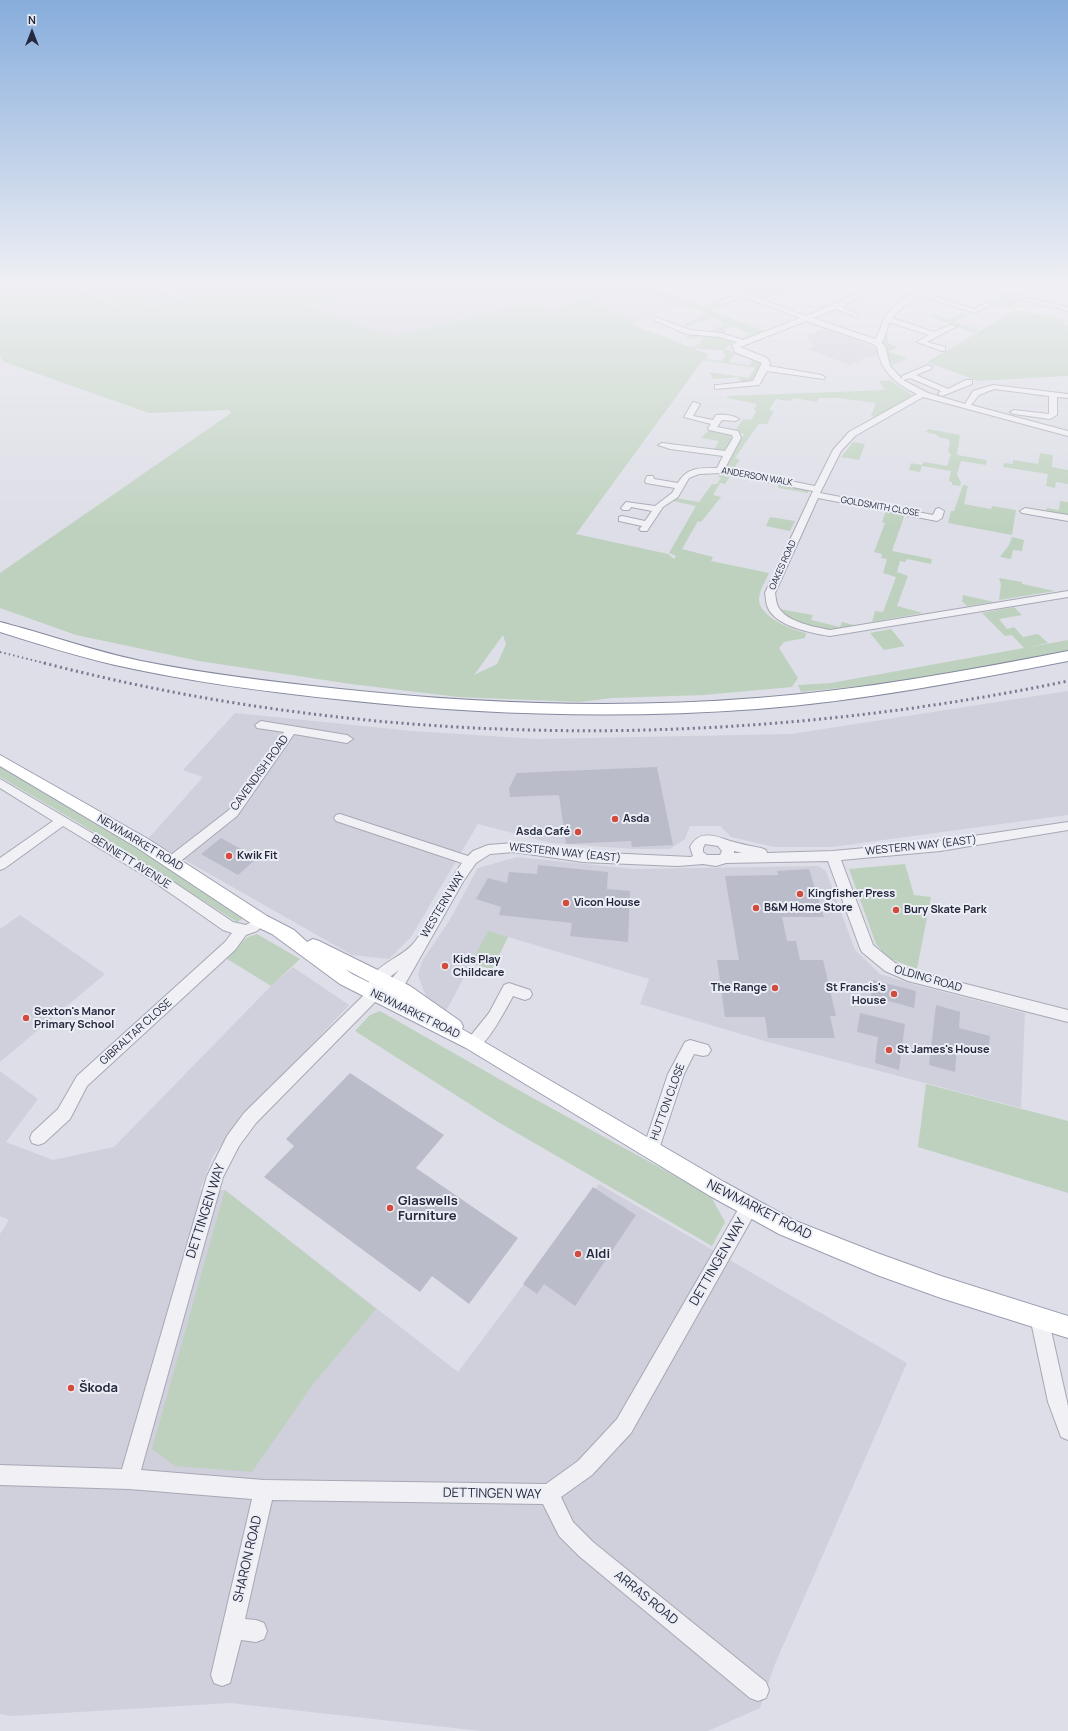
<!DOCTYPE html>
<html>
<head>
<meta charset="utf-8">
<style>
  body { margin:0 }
  #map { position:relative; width:1068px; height:1731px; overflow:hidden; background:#dddee7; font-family:Manrope,sans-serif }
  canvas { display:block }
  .north { position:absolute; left:12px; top:12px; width:40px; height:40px; -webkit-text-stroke:3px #eceef5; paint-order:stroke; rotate:0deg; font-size:11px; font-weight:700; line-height:16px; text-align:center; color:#26293e }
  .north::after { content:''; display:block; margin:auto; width:14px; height:18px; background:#26293e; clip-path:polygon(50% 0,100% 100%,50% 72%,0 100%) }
</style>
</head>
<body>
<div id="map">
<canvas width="1068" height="1731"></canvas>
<div class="north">N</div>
</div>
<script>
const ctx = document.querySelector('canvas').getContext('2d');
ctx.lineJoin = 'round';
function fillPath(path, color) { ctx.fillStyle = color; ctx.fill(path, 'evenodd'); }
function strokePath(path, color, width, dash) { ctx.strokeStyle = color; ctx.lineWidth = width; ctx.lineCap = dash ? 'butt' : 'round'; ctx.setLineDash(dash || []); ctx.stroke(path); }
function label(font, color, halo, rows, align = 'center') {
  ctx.font = font + ' Manrope,sans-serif'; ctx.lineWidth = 4; ctx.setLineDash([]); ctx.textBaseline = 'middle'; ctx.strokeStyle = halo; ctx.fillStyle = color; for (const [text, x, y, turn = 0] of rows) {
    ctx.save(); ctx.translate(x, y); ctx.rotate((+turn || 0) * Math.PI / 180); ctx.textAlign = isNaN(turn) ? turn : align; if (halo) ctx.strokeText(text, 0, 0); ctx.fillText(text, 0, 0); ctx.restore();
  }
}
const built = new Path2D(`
  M 379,286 L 619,286 L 551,311 L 530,303 L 385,339 L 347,326 L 306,309 Z
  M 627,286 L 647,287 L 687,303 L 634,323 L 588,302 Z
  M 825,328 L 877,348 L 877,356 L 866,358 L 850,365 L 807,349 L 814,346 L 807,336 Z
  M 1068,691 L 1068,815 L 832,847 L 774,847 L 731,837 L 720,826 L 690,826 L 685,839 L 670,849 L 634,849 L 551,843 L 478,824 L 411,937 L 389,959 L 352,955 L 148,839 L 203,777 L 183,770 L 235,713 L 412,731 L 537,739 L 791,734 Z
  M 517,857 L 635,869 L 818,866 L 826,871 L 855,950 L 880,974 L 916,985 L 1025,1013 L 1021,1108 L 768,1042 L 640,1004 L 649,979 L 508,937 L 492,969 L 471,964 L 446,1011 L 426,997 L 418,975 L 422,961 L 449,921 L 478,868 Z
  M 20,915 L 105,974 L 0,1062 L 0,929 Z
  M 293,967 L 349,1005 L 232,1131 L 213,1156 L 200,1190 L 225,1190 L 458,1372 L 599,1184 L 907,1363 L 775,1664 L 760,1708 L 708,1731 L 481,1731 L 230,1703 L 12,1716 L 0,1714 L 0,1234 L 9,1220 L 0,1216 L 0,1071 L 38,1099 L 6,1142 L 53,1160 L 114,1147 L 271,986 Z`);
const green = new Path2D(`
  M 0,286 L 77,286 L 127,313 L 184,297 L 160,286 L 377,286 L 308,307 L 360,326 L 386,333 L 392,337 L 530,303 L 551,311 L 619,286 L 627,286 L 589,302 L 634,323 L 636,326 L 708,354 L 705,359 L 722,361 L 726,354 L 723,354 L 724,351 C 713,349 703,351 692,347 L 701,343 L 698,342 L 704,339 L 701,337 L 692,340 L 685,337 C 699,332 720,334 733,342 L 724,350 L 729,350 L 752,358 L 734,355 L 729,362 L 749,365 L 753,359 L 764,362 L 755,382 L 743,384 L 738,377 L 713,379 L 709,372 L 749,378 L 755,368 L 703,360 L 576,534 L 668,554 L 674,559 L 676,556 L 669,553 L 696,506 L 673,501 L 676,498 L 699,502 L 712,484 L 717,484 L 721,478 L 718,477 L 722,471 L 808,489 L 808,493 L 778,488 L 779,485 L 731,475 L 725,484 L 720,483 L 713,495 L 721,497 L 701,522 L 698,521 L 682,549 L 713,557 L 711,561 L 769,573 C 766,580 759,591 759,599 C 758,616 792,630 806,633 L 805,638 L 784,642 L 779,648 L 798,678 L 792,687 L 704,695 L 612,698 L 580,702 L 458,697 L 351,684 L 199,661 L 76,635 L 0,608 L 0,573 L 231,413 L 229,410 L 149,413 L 4,362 L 0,356 ZM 503,635 L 506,644 L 497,664 L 474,675 Z
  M 81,286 L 152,286 L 178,297 L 128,312 Z
  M 550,286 L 582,286 L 587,288 L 559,297 L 540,288 Z
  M 651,286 L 703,306 L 715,302 L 722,304 L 710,310 L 765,331 L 742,339 L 739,339 L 751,334 L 733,326 L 724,330 L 727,332 L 723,333 L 707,332 L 725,325 L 721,324 L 723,322 L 713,318 L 687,327 L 682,325 L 707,314 L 685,305 L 688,304 L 647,288 Z
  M 731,286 L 804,286 L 766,299 Z
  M 1004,296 L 1022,300 L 1012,309 L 995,304 Z
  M 1016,310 L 1066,319 L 1063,324 L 1068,325 L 1068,376 L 978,381 L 927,362 Z
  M 963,313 L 969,315 L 955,322 L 979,330 L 974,333 L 929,316 L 934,314 L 950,319 Z
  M 885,331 L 887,331 L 888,343 L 897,347 L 889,352 L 907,358 L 891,366 L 886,346 L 883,346 L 882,338 Z
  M 889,380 L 913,395 L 877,417 L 871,416 L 876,403 L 838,398 L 819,398 L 817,402 L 794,398 L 790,401 L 776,399 L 769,410 L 774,411 L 767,424 L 759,424 L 755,429 L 735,458 L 740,460 L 734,468 L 725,466 L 744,434 L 734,433 L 743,419 L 751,420 L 756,412 L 754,409 L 757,404 L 727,398 L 727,396 L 885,390 L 879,381 Z
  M 710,429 L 732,434 L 734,438 L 728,450 L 714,449 L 719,441 L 701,438 Z
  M 928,429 L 960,435 L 957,455 L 987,460 L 986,465 L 961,461 L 957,474 L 961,483 L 960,486 L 952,485 L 952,482 L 949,481 L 951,471 L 922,466 L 920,472 L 909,470 L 911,463 L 922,465 L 924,462 L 947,466 L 951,454 L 948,452 L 950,442 L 948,439 L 938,437 L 938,435 L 926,432 Z
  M 853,442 L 865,444 L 859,460 L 841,457 Z
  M 1040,453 L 1053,455 L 1052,467 L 1068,470 L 1068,484 L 1056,482 L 1055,488 L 1046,486 L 1048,474 L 1003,467 L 1004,463 L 1013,464 L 1013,460 L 1038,464 Z
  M 963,485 L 968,486 L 964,504 L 991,509 L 992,506 L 1016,510 L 1012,535 L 948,523 L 951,511 L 954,511 Z
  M 1060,501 L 1068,502 L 1068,515 L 1046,511 L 1047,508 L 1059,510 Z
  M 886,511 L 905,514 L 892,551 L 932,559 L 931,564 L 907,559 L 905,562 L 900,561 L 897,572 L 908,576 L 897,606 L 923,613 L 872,622 L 875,611 L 883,612 L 896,577 L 883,573 L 887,559 L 881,558 L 882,554 L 874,552 L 885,523 L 882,522 Z
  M 770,517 L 795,521 L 790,531 L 766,526 Z
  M 1012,537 L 1024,540 L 1022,551 L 1013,550 L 1011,559 L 1000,557 L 1009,545 Z
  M 999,578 L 1022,582 L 1022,584 L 1055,591 L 999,600 L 1001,584 Z
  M 963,595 L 994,602 L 967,606 L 962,601 Z
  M 1014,607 L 1022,615 L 999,619 L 1007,629 L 1014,627 L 1023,637 L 1038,634 L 1048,643 L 1024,648 L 1012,635 L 1005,636 L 982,613 Z
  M 779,609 L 813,615 L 811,620 L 840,627 L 842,622 L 858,626 C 830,631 799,632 779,609 Z
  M 891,629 L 905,646 L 884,650 L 870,633 Z
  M 1068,640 L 1068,650 L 964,671 L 880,684 L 801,692 L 798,685 L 831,683 Z
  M 0,767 L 168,866 L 244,918 L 237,922 L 79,823 L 0,777 Z
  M 905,864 L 914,895 L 931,897 L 917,969 L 888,958 L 876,944 L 849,869 Z
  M 488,931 L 508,937 L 492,969 L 471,963 Z
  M 257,934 L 300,959 L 271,986 L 224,957 L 248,937 Z
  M 380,1011 L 522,1092 L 710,1195 L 725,1222 L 712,1246 L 498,1122 L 355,1031 L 370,1015 Z
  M 926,1084 L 1068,1121 L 1068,1193 L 918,1147 Z
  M 225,1190 L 376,1309 L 314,1383 L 252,1472 L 175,1466 L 152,1449 Z`);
const building = new Path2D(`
  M 657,767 L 673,845 L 632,847 L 631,841 L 566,844 L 559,795 L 510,797 L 509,788 L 517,773 Z
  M 221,838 L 257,858 L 238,875 L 201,854 Z
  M 538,865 L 608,872 L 607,889 L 630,891 L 628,942 L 570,936 L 572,923 L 499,915 L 501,907 L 476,899 L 488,878 L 507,883 L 509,872 L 537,874 Z
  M 809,869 L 824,917 L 782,917 L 787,941 L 796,941 L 800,960 L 823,960 L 836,1016 L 830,1016 L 835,1038 L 768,1038 L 765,1017 L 725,1017 L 717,960 L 739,960 L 725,876 L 778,875 L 777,871 Z
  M 873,980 L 916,991 L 914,1008 L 871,996 Z
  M 936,1005 L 960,1012 L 959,1028 L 990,1036 L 988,1056 L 957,1048 L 955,1072 L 929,1065 Z
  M 860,1013 L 905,1024 L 899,1070 L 875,1063 L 878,1037 L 857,1032 Z
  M 350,1073 L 444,1135 L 416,1168 L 518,1238 L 469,1304 L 432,1276 L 420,1292 L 264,1177 L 294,1146 L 286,1139 Z
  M 593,1187 L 636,1215 L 575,1306 L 544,1284 L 537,1294 L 523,1284 Z`);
const minor = new Path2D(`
  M 642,286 L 652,286 L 642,288 Z
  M 718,286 L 726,286 L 806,316 L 850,297 L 824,286 L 832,286 L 857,296 L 857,298 L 842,307 L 859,315 L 856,317 L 836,309 L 813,318 L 875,339 C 880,334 881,323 885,317 C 896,300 922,286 943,286 L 927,294 L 974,309 L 989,302 L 994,303 L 975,313 L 921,296 L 904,306 L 892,318 L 934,332 L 951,325 L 957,326 L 927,342 L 945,347 L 945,351 L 942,351 L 917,342 L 929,335 L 889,322 L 884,339 L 881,342 L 885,346 L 890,366 L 902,379 L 902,376 L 928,365 L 932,367 L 931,369 L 916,375 L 948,389 L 966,380 L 972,380 L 972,384 L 942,396 L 938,394 L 941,391 L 910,378 L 903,380 L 928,393 L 965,404 L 973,391 L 993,385 L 1068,394 L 1068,398 L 1057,397 L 1057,415 L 1050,419 L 1014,414 L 1010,412 L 1014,410 L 1049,414 L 1049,396 L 994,389 L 979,395 L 971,405 L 1068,431 L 1068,436 L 923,397 L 855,436 L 841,451 L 820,493 L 933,515 L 936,509 L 939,508 L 944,511 L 942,518 L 937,521 L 818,498 L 775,593 C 776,598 776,604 779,608 C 787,622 815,627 830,630 L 1068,591 L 1068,597 L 830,636 C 812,633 777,627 768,608 C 766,604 766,598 765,593 L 813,491 L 721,473 L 699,474 L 689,478 L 678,497 L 663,507 L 647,531 L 641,531 L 639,529 L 642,526 L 619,521 L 619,517 L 622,516 L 645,521 L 652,511 L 631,507 L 629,510 L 623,510 L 621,508 L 626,502 L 655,506 L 672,493 L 675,488 L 646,483 L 645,481 L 647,476 L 653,476 L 654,479 L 678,483 C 687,467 700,468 717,468 L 723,456 L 670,449 L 658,445 L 662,443 L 725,451 L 733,438 L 732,435 L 709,430 L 708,428 L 711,424 L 684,417 L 693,402 L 700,404 L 693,416 L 713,420 L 716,415 C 723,414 734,415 739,419 L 735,421 L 722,420 L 717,427 L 738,431 L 741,438 L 725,468 L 815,486 L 833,450 L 849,432 L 917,394 C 896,384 880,371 877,347 L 873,344 L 806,321 L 740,347 L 767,358 L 770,363 L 769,366 L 821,375 L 825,377 L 824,379 L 767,371 L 759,385 L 715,389 L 715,385 L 718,385 L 753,381 L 762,363 L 735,352 L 732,345 L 737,342 L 720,337 L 686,334 L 654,320 L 654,318 L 658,318 L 690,330 L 721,333 L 743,340 L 800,318 L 743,297 L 723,304 L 719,304 L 719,302 L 737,294 Z
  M 965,286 L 975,286 L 1068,307 L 1068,311 Z
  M 1039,286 L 1049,286 L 1068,290 L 1068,294 Z
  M 1025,508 L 1068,515 L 1068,521 L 1022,513 L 1020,511 Z
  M 261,721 L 347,735 L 353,739 L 347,743 L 294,734 L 237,816 L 177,864 L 167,864 L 166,861 L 167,858 L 229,810 L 284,732 L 257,728 L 255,725 Z
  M 0,779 L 160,873 L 233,922 L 246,925 L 261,916 L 266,917 L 268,921 L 257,931 L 246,935 L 235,950 L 87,1086 L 70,1119 L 44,1143 L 38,1145 L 32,1143 L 30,1138 L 32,1133 L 58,1109 L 77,1076 L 225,942 L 232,933 L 223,930 L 150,879 L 63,826 L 5,868 L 0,870 L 0,858 L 53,821 L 0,788 Z
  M 340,814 L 468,856 L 473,851 L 488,845 L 514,843 L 583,852 L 691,857 L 693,856 L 690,847 C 700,829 715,836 730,841 C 740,844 751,846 761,848 L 766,850 L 767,853 L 833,851 L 940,841 L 1068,822 L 1068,830 L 940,851 L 841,860 L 873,945 L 895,963 L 911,970 L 1068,1010 L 1068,1022 L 908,981 L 885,971 L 862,952 L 860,948 L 828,861 L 726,863 L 716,866 L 703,864 L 678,866 L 583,862 L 514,852 L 490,854 L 476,863 L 464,880 L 404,986 C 398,993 392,999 383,996 L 381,993 L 379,998 L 256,1123 L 239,1146 L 223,1177 L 141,1470 L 264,1480 L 546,1484 L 578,1461 L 617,1419 L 743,1201 L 749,1199 L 755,1201 L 757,1207 L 755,1213 L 631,1433 L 592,1475 L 561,1497 L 573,1522 L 593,1542 L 766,1682 L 769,1690 L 766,1698 L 758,1701 L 750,1698 L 579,1556 L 559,1536 L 543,1504 L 272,1500 L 245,1619 L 256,1620 L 264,1623 L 267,1631 L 264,1639 L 256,1642 L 241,1640 L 230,1683 L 222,1686 L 214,1683 L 211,1675 L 252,1499 L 129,1489 L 0,1485 L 0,1465 L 122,1469 L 207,1176 L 227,1136 L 244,1113 L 367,992 C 367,967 398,960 412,945 C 433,921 443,889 462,863 L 336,821 L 334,818 L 336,815 ZM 705,844 L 718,846 L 722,851 L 720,855 L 707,855 L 703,852 L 703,848 ZM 734,851 L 742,853 L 734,853 ZM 399,970 L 381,991 L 383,982 Z
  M 509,983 L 530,990 L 532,994 L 530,998 L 525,1000 L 513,996 C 506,1009 489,1042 477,1048 C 473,1050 471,1049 468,1047 L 466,1043 L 468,1039 L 489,1013 L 504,985 Z
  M 690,1040 L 708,1045 L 711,1050 L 708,1055 L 703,1056 L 694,1054 L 684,1074 L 659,1149 L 657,1154 L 651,1156 L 645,1154 L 643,1149 L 668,1074 L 685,1042 Z
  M 1039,1308 L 1045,1311 L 1048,1317 L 1068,1406 L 1068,1440 L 1061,1437 L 1048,1402 L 1030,1317 L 1033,1311 Z`);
const major = new Path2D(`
  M 0,755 L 148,839 L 267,916 L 294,930 L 307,942 L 313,939 L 319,941 L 410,986 L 460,1021 L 463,1026 L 462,1029 L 724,1182 L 793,1220 L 877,1253 L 941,1276 L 1068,1316 L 1068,1338 L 941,1298 L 877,1275 L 779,1234 L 710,1196 L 466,1048 L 340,984 L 272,934 L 255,926 L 136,847 L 0,766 ZM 345,969 L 400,998 L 352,974 Z`);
const highway = new Path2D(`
  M 0,622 C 47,634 93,651 141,661 C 207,674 273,682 340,689 C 479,704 618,709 757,698 C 862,690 965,671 1068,651 L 1068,661 C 965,681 862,701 757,709 C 620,719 482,715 345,700 C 268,692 191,682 115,665 C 76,656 38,644 0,632 Z`);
const railFar1 = new Path2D(`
  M 0,652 L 48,664`);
const rail = new Path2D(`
  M 44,663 C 375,749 733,751 1068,681`);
const markers = [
  [615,819,4,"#d14c3d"],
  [578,832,4,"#d14c3d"],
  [229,856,4,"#d14c3d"],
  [800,894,4,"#d14c3d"],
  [566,903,4,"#d14c3d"],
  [756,908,4,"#d14c3d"],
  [896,910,4,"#d14c3d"],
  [445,966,4,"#d14c3d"],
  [775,988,4,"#d14c3d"],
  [894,994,4,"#d14c3d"],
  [26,1018,4,"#d14c3d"],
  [889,1050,4,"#d14c3d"],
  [390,1208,4,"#d14c3d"],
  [578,1254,4,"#d14c3d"],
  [71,1388,4,"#d14c3d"]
];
const farStreetnames = [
  ["ANDERSON WALK",757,477,10],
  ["GOLDSMITH CLOSE",880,507,10],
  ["OAKES ROAD",783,565,-66]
];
const streetNames = [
  ["CAVENDISH ROAD",260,773,-54],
  ["NEWMARKET ROAD",140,843,31],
  ["WESTERN WAY (EAST)",921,846,-6],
  ["WESTERN WAY (EAST)",565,853,6],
  ["BENNETT AVENUE",131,862,32],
  ["WESTERN WAY",443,905,-59],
  ["OLDING ROAD",928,979,16],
  ["NEWMARKET ROAD",415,1014,26],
  ["GIBRALTAR CLOSE",136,1032,-42],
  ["HUTTON CLOSE",668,1102,-70]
];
const poiNames = [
  ["Asda",623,819],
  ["Asda Café",570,832,"right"],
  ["Kwik Fit",237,856],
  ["Kingfisher Press",808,894],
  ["Vicon House",574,903],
  ["B&M Home Store",764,908],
  ["Bury Skate Park",904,910],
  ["Kids Play",453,960],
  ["Childcare",453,973],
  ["The Range",767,988,"right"],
  ["St Francis's",886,988,"right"],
  ["House",886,1001,"right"],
  ["Sexton's Manor",34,1012],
  ["Primary School",34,1025],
  ["St James's House",897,1050]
];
const nearPoinames = [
  ["Glaswells",398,1201],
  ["Furniture",398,1216],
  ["Aldi",586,1254],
  ["Škoda",79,1388]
];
const nearStreetnames = [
  ["NEWMARKET ROAD",759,1210,27],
  ["DETTINGEN WAY",206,1211,-72],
  ["DETTINGEN WAY",718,1262,-60],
  ["DETTINGEN WAY",492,1494,1],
  ["SHARON ROAD",248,1559,-77],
  ["ARRAS ROAD",646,1598,39]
];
fillPath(built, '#cfd0dc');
fillPath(green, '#bed1be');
fillPath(building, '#babcca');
strokePath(minor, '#a6a8b4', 2);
strokePath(major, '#9c9fb3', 2);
strokePath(highway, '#84889e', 2);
fillPath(minor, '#f0f0f5');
fillPath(major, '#fff');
fillPath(highway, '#fff');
strokePath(railFar1, '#767991', 2, [1.5, 3]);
strokePath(rail, '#767991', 3, [2, 3.5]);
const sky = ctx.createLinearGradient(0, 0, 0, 528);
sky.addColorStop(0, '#87addc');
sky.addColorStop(0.54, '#f0f0f4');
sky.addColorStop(1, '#f0f0f400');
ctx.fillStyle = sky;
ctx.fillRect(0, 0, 1068, 528);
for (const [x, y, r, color] of markers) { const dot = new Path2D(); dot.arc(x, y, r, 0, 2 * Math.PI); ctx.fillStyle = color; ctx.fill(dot); strokePath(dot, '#eceef5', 1.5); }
label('9px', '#26293e', '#eceef5', farStreetnames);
label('11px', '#26293e', '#eceef5', streetNames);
label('bold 11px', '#26293e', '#eceef5', poiNames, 'left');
label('bold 13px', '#26293e', '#eceef5', nearPoinames, 'left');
label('13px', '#26293e', '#eceef5', nearStreetnames);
</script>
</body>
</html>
